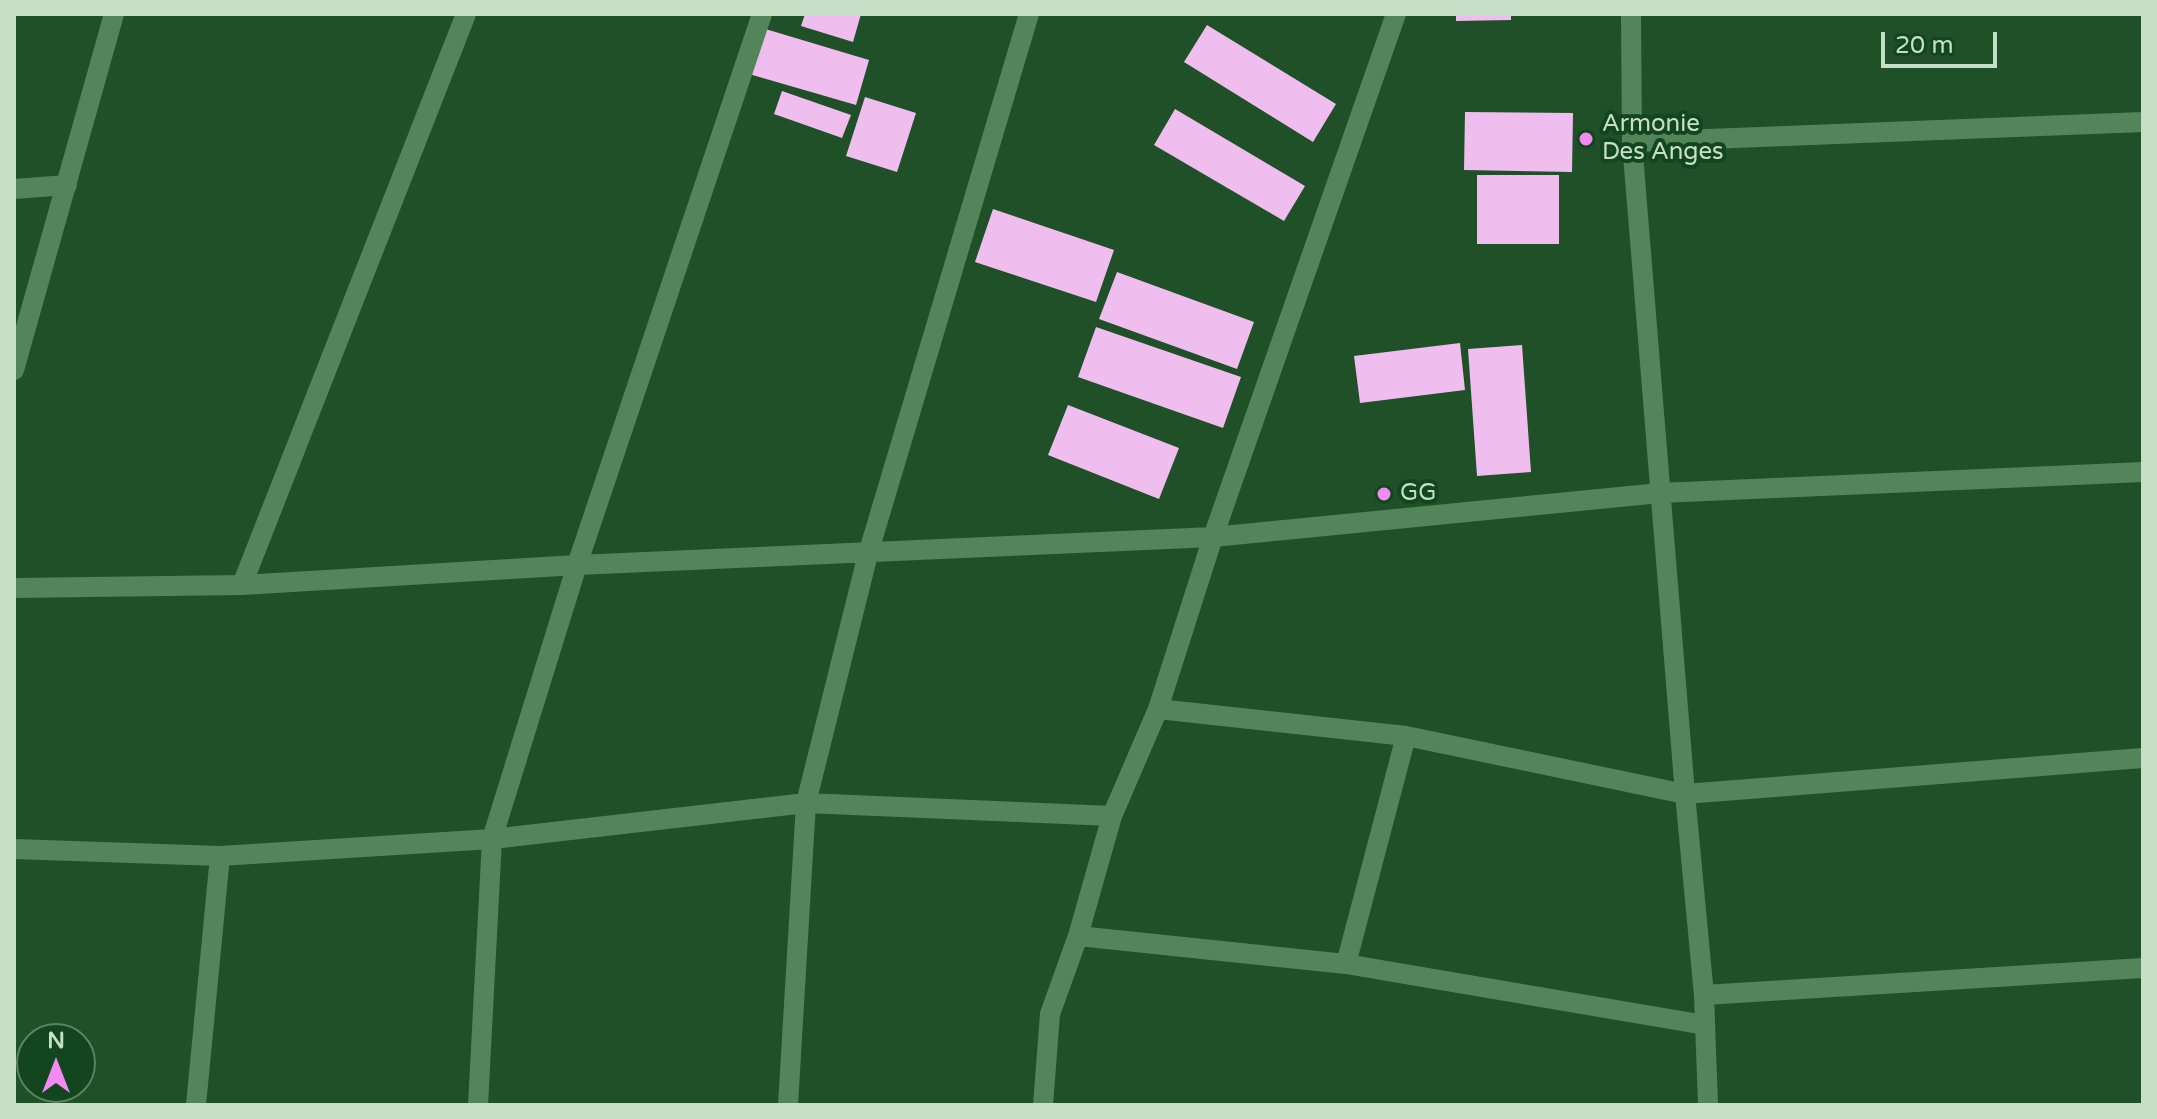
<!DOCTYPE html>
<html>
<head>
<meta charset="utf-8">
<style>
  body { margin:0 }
  #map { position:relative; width:2157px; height:1119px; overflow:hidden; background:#1f5028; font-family:"Varela Round",sans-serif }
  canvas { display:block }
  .frame { position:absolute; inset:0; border:16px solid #c6e0c8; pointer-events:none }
  .north { position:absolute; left:16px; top:1023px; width:80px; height:80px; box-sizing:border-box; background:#13451e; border:2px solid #5b8362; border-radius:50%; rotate:0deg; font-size:22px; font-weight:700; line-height:32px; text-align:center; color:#c6e0c8 }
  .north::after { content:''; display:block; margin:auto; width:28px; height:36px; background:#f38af2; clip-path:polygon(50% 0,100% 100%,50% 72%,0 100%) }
  .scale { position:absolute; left:1881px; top:32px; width:116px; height:36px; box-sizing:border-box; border:4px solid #c6e0c8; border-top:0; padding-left:10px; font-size:24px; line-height:28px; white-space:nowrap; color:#c6e0c8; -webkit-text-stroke:6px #13451e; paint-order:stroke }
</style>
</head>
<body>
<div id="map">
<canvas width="2157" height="1119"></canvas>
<div class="frame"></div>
<div class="north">N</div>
<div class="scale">20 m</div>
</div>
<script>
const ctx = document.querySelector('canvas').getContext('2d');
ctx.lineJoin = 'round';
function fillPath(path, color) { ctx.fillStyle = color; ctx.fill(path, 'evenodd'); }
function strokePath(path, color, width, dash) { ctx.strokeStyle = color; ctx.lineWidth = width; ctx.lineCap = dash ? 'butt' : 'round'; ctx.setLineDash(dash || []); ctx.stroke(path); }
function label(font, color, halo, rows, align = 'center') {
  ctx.font = font + ' "Varela Round",sans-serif'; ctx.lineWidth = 8; ctx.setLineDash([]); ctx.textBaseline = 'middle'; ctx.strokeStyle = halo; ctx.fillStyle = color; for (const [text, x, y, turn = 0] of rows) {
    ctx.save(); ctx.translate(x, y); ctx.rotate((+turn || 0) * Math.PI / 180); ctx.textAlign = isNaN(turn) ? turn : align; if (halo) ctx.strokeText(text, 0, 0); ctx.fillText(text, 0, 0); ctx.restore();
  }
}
const building = new Path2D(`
  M 805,14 L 861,14 L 853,42 L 801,26 Z
  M 1456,14 L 1511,14 L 1511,20 L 1456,21 Z
  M 1207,25 L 1336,104 L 1313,142 L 1184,62 Z
  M 762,28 L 869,60 L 856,105 L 749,74 Z
  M 782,91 L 851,115 L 842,138 L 774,114 Z
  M 865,97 L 916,113 L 897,172 L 846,156 Z
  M 1175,109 L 1305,186 L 1284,221 L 1154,145 Z
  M 1465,112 L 1573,113 L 1572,172 L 1464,170 Z
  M 1477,175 L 1559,175 L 1559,244 L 1477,244 Z
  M 993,209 L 1114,250 L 1096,302 L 975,262 Z
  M 1117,272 L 1254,322 L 1237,369 L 1099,319 Z
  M 1096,327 L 1241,377 L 1223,428 L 1078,377 Z
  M 1460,343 L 1465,390 L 1360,403 L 1354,356 Z
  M 1522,345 L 1531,472 L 1477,476 L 1468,349 Z
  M 1068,405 L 1179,448 L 1159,499 L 1048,455 Z`);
const minor = new Path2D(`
  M 1631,14 L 1632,142 L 1685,794 L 1704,995 L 1708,1105
  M 1632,142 L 2143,122
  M 14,189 L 67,185
  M 14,370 L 114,14
  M 242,585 L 466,14
  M 14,588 L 242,585 L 577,565 L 1213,537 L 1660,493 L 2143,472
  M 1158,709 L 1406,736 L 1685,794 L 2143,758
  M 14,849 L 220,856 L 492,839 L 806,803 L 1112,816
  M 1078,936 L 1346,964 L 1705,1025
  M 1346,964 L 1406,736
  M 1704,995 L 2143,968
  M 196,1105 L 220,856
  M 478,1105 L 492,839 L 577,565 L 762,14
  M 788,1105 L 806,803 L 868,554 L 1029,14
  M 1043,1105 L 1050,1014 L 1078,936 L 1112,816 L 1158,709 L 1213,537 L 1396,14`);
const markers = [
  [1586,139,8,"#f38af2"],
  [1384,494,8,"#f38af2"]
];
const poiNames = [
  ["Armonie",1602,125],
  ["Des Anges",1602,153],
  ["GG",1400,494]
];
fillPath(building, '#f0beee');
strokePath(minor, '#54855a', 20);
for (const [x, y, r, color] of markers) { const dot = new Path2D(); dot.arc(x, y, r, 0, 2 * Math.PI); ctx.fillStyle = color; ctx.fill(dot); strokePath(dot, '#13451e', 3); }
label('24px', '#c6e0c8', '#13451e', poiNames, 'left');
</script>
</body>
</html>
